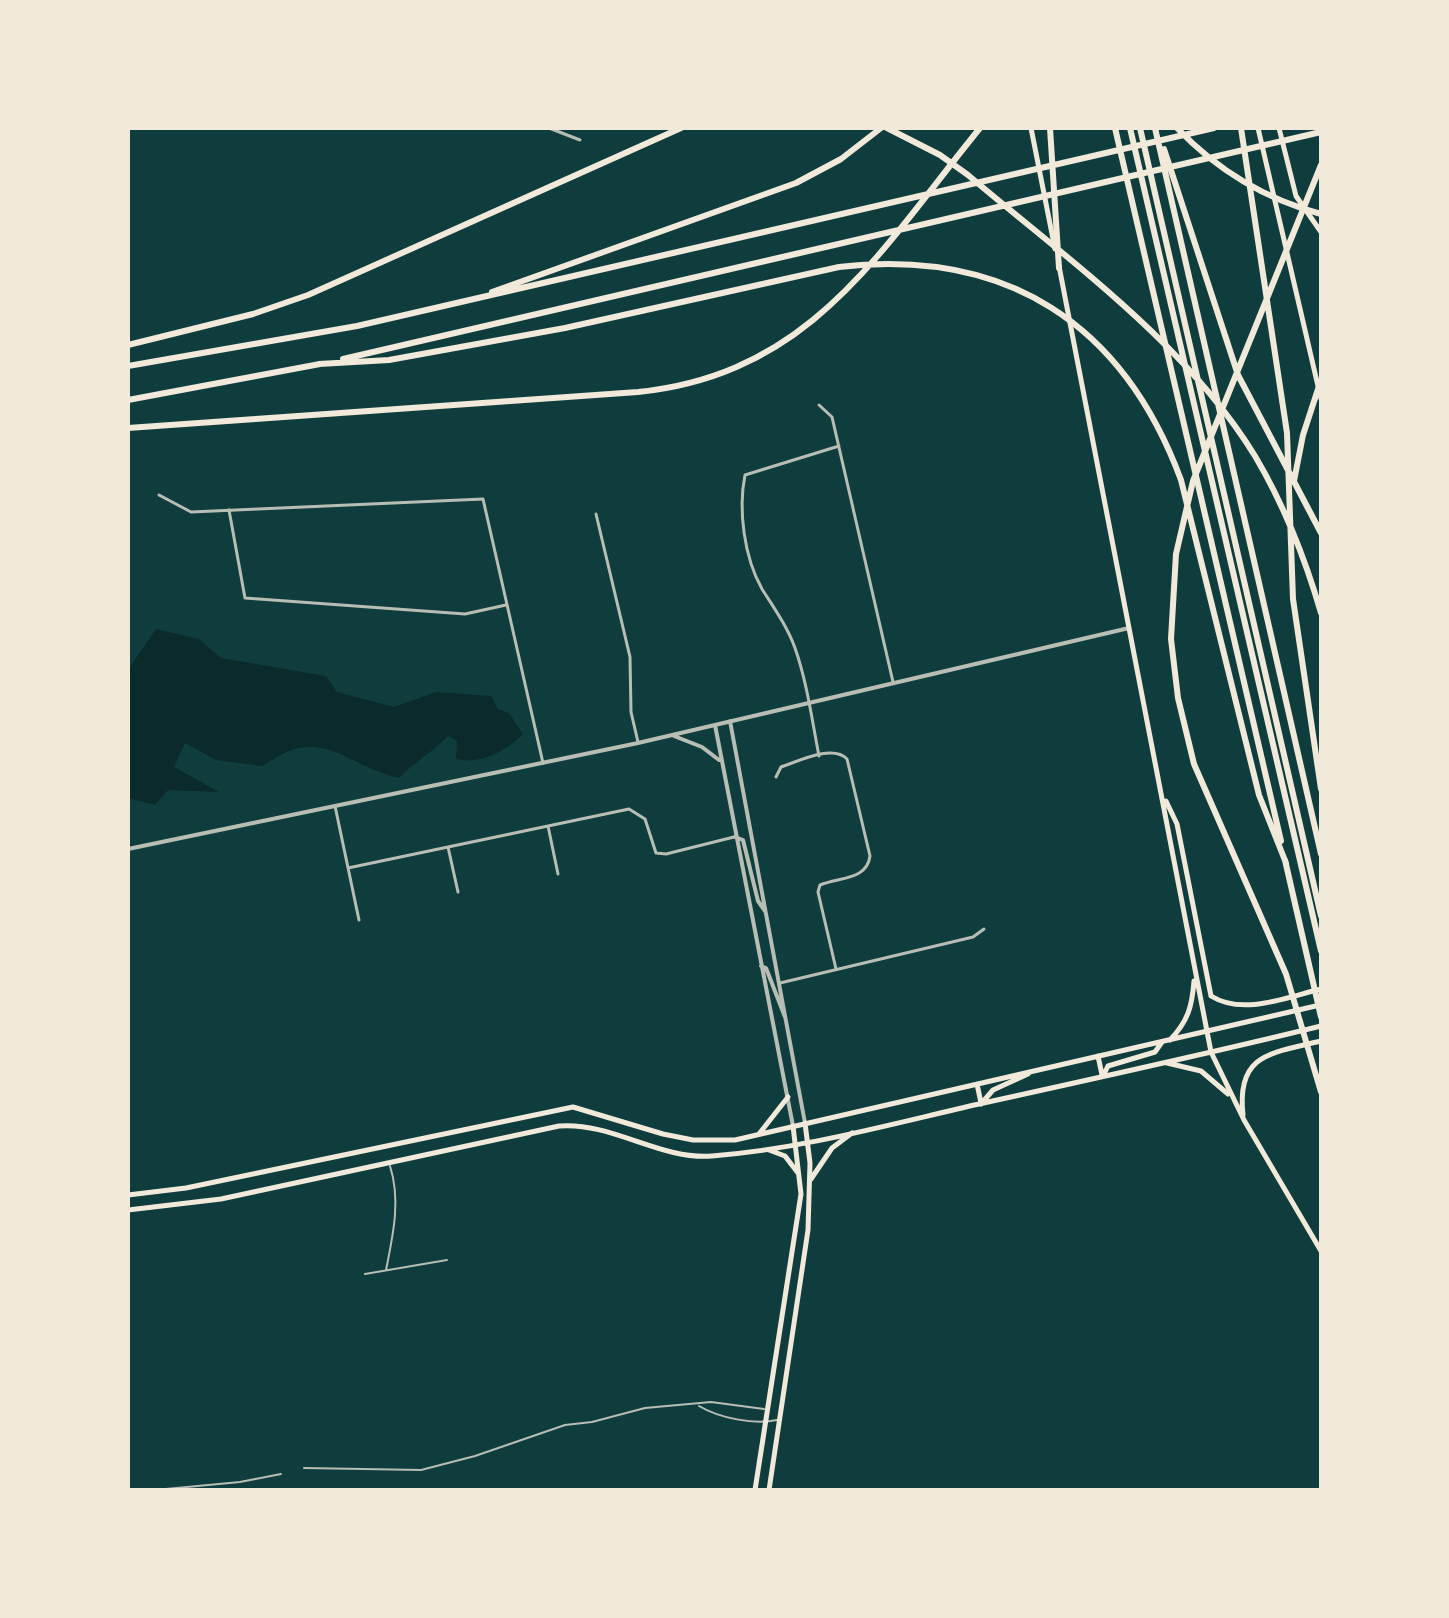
<!DOCTYPE html>
<html>
<head>
<meta charset="utf-8">
<style>
  body { margin:0 }
  #map { position:relative; width:1449px; height:1618px; overflow:hidden; background:#0f3d3e; font-family:"Source Serif 4",serif }
  canvas { display:block }
  .frame { position:absolute; inset:0; border:130px solid #f1e9da; pointer-events:none }
</style>
</head>
<body>
<div id="map">
<canvas width="1449" height="1618"></canvas>
<div class="frame"></div>
</div>
<script>
const ctx = document.querySelector('canvas').getContext('2d');
ctx.lineJoin = 'round';
function fillPath(path, color) { ctx.fillStyle = color; ctx.fill(path, 'evenodd'); }
function strokePath(path, color, width, dash) { ctx.strokeStyle = color; ctx.lineWidth = width; ctx.lineCap = dash ? 'butt' : 'round'; ctx.setLineDash(dash || []); ctx.stroke(path); }
const water = new Path2D(`
  M 156,629 L 199,639 L 221,658 L 326,676 L 337,692 L 394,707 L 436,692 L 491,696 L 498,709 L 509,713 L 523,734 C 507,751 480,765 456,759 L 457,741 L 448,736 C 432,753 415,761 399,778 C 342,764 321,723 263,766 L 216,760 L 185,743 L 174,767 L 219,792 L 168,790 L 155,805 L 128,798 L 128,670 Z`);
const service = new Path2D(`
  M 386,1270 C 393,1235 401,1200 390,1166
  M 365,1274 L 447,1260
  M 699,1406 C 719,1418 754,1425 777,1420
  M 304,1468 L 421,1470 L 475,1456 L 565,1425 L 592,1422 L 645,1408 L 711,1402 L 764,1409
  M 155,1490 L 240,1482 L 281,1474`);
const minor = new Path2D(`
  M 549,128 L 580,140
  M 819,405 L 832,417 L 893,682
  M 159,495 L 191,512 L 483,499 L 543,763
  M 229,510 L 245,598 L 465,614 L 506,605
  M 596,514 L 630,657 L 631,712 L 638,742
  M 819,756 C 812,720 807,682 795,648 C 787,626 774,608 762,589 C 744,557 738,510 745,475 L 839,446
  M 776,777 L 781,767 C 799,761 833,744 847,759 L 870,856 C 867,880 840,877 820,885 L 818,892 L 836,969
  M 335,806 L 359,920
  M 548,826 L 558,874
  M 448,847 L 458,892
  M 348,868 L 629,809 L 645,819 L 656,853 L 666,854 L 734,837
  M 780,983 L 973,937 L 984,929`);
const tertiary = new Path2D(`
  M 730,721 L 805,1123
  M 715,725 L 793,1126
  M 674,736 L 702,747 L 719,760
  M 735,837 L 743,840 L 758,901 L 765,911
  M 128,849 L 638,743 L 1129,628
  M 761,966 L 766,968 L 785,1017`);
const secondary = new Path2D(`
  M 1031,128 L 1055,249
  M 1258,128 L 1321,399
  M 1279,128 L 1296,196 L 1321,232
  M 1059,266 L 1211,1052 L 1244,1120 L 1321,1251
  M 1166,801 L 1177,824 L 1211,996 C 1243,1016 1287,997 1321,989
  M 1170,1040 C 1188,1021 1192,1007 1194,981
  M 1098,1056 L 1102,1075
  M 1167,1063 L 1201,1071 L 1228,1094
  M 1103,1076 L 1108,1066 L 1155,1052 L 1162,1042
  M 977,1084 L 981,1103
  M 981,1104 L 993,1090 L 1028,1074
  M 1243,1115 C 1236,1053 1272,1053 1321,1041
  M 759,1134 L 788,1097
  M 769,1150 L 785,1156 L 798,1173
  M 811,1179 L 832,1148 L 852,1133
  M 128,1195 L 186,1188 L 573,1107 L 663,1134 L 693,1140 L 735,1140 L 1320,1005
  M 128,1210 L 221,1199 L 559,1126 C 613,1122 659,1160 712,1156 C 802,1149 891,1124 979,1104 C 1093,1079 1207,1054 1321,1026
  M 755,1490 L 801,1194 L 793,1126
  M 769,1490 L 808,1230 L 810,1163 L 805,1123`);
const motorway = new Path2D(`
  M 887,128 L 940,155 L 968,175 C 1068,260 1185,342 1255,456 C 1284,505 1305,558 1321,613
  M 1050,128 L 1059,268
  M 1115,128 L 1281,841
  M 1130,128 L 1321,951
  M 1140,128 L 1321,916
  M 1155,128 L 1321,854
  M 1177,128 C 1217,170 1265,199 1321,214
  M 1241,128 L 1287,433 L 1293,599 L 1321,789
  M 1164,149 L 1238,375 L 1321,533
  M 1321,165 L 1193,481 L 1176,554 L 1171,639 L 1178,698 L 1194,764 L 1286,974 L 1321,1092
  M 492,292 L 796,183 L 841,159 L 881,128
  M 128,345 L 253,314 L 308,295 L 681,128
  M 343,359 L 1321,132
  M 319,364 L 389,360 L 565,328 L 839,267 C 1006,248 1123,323 1181,480 L 1259,795 L 1286,863
  M 128,366 L 357,326 L 1214,128
  M 128,400 L 320,364
  M 128,428 L 638,392 C 811,374 879,252 980,128
  M 1294,481 L 1303,435 L 1321,380
  M 1285,860 L 1321,1017`);
fillPath(water, '#0a2a2b');
strokePath(service, '#b8beb3', 2);
strokePath(minor, '#b8beb3', 3);
strokePath(tertiary, '#b8beb3', 4);
strokePath(secondary, '#f1e9da', 5);
strokePath(motorway, '#f1e9da', 6);
</script>
</body>
</html>
